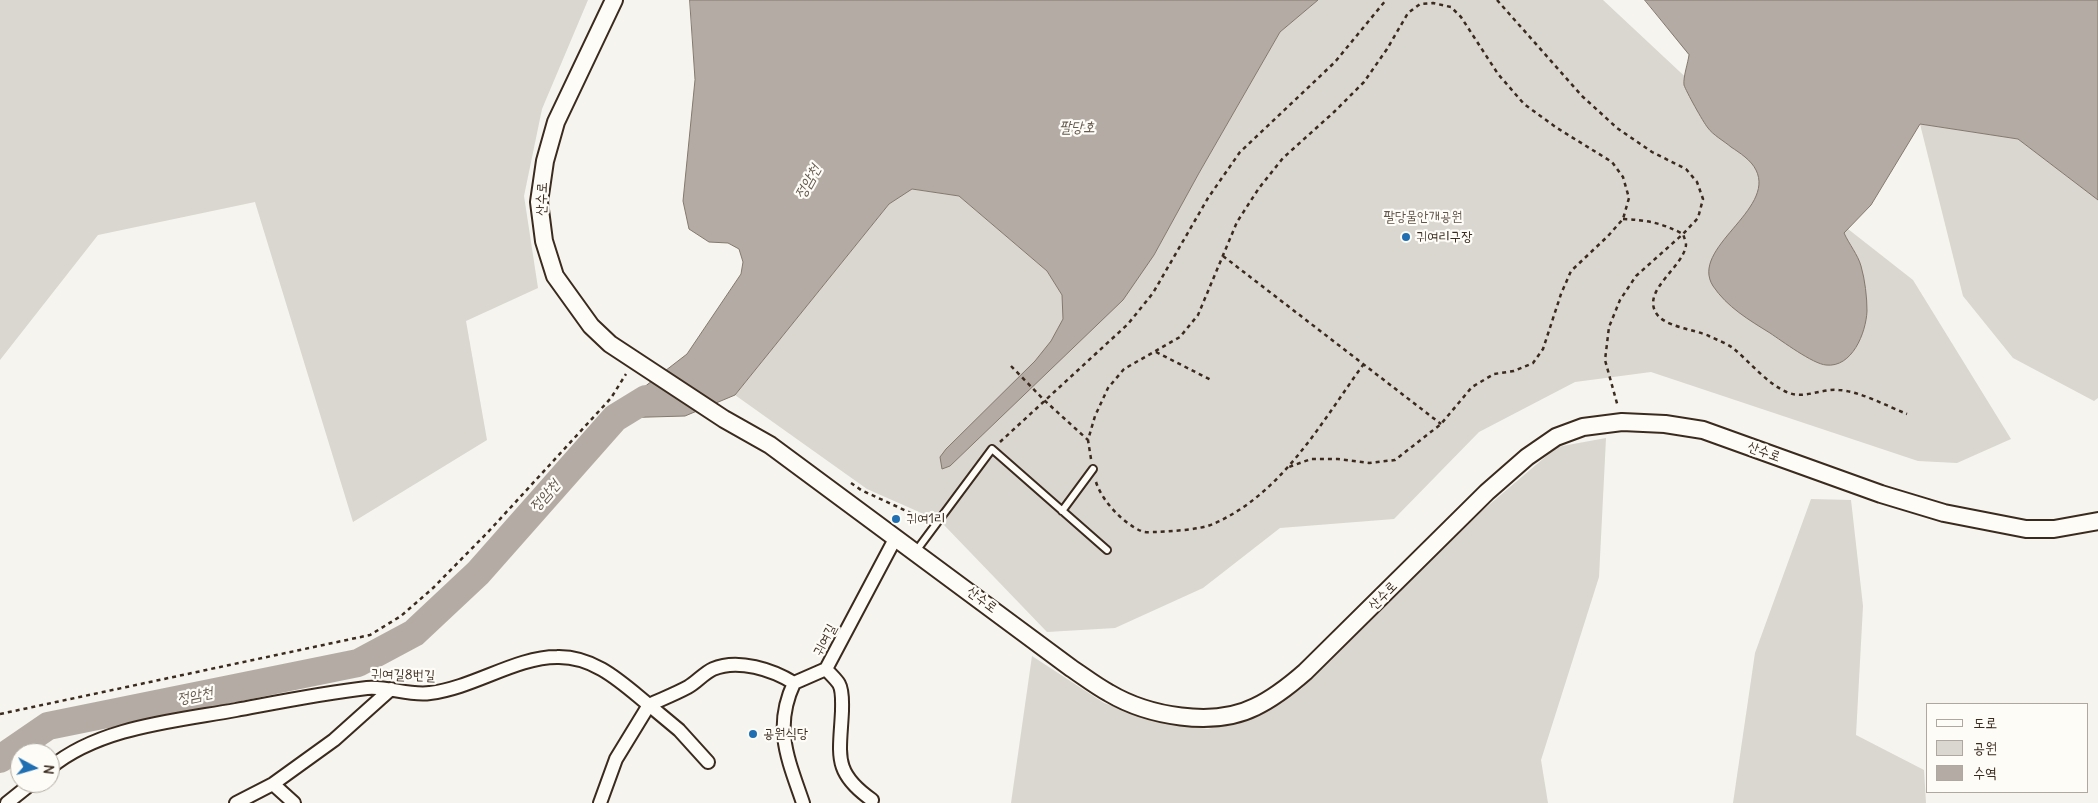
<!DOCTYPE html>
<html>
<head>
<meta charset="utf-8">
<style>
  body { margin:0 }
  #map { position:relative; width:2098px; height:803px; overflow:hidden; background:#f5f4ee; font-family:Delius,"Poor Story",sans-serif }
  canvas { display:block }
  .legend { position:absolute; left:1926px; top:703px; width:162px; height:90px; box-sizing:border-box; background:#fdfcf7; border:1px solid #afa8a0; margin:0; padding:6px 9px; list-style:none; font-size:15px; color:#3b2a1e }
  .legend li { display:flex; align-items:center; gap:10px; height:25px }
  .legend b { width:25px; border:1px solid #afa8a0 }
  .north { position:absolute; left:10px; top:743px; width:50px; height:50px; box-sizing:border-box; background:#fdfcf7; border:1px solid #afa8a0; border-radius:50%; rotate:96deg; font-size:14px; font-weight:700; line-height:20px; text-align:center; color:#3b2a1e }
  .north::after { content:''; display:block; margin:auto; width:18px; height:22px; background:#1f6fb2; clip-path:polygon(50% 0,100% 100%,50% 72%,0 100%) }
</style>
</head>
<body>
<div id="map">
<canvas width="2098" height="803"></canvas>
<ul class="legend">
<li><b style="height:6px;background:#fdfcf7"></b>도로</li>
<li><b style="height:14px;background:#dad6d0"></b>공원</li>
<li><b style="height:14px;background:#b4aca4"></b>수역</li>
</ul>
<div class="north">N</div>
</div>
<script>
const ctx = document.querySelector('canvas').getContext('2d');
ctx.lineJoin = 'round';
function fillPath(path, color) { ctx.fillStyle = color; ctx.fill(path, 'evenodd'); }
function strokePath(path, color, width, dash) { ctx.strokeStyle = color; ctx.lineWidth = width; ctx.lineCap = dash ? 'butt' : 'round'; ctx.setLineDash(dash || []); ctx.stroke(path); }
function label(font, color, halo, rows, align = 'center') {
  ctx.font = font + ' Delius,"Poor Story",sans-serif'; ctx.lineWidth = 4.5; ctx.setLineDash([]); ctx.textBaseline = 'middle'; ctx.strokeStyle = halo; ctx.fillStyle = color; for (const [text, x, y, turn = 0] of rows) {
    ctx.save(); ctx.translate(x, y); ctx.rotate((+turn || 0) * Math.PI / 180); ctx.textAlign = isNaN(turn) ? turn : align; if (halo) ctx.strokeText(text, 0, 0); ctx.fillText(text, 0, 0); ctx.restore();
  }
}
const green = new Path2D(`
  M 0,0 L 588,0 L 542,109 L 524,196 L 538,288 L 466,321 L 487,440 L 353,522 L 255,202 L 98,235 L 0,360 Z
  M 1318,0 L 1603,0 L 1848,229 L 1913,280 L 2011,439 L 1957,463 L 1918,461 L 1651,372 L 1575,382 L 1479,432 L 1394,519 L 1280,528 L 1203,588 L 1115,628 L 1047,632 L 944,525 L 926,515 L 867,489 L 735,395 L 889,204 L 911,189 L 959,196 L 1047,271 L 1062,295 L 1154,255 L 1199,173 L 1280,32 Z
  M 1920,124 L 2018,139 L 2098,200 L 2098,398 L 2094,401 L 2013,358 L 1963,296 Z
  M 1606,438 L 1599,577 L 1541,760 L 1548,803 L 1011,803 L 1032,656 L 1104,703 L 1157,722 L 1208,729 L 1253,718 L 1301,689 L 1483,510 L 1557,447 Z
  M 1811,499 L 1851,500 L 1863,606 L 1856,735 L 1924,770 L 1926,803 L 1733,803 L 1755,653 Z`);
const water = new Path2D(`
  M 690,0 L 1318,0 L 1280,32 L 1199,173 L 1154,255 L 1123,300 L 950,466 L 942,469 L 940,457 L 946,449 L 1035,361 L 1051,341 L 1063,319 L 1062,295 L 1047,271 L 959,196 L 912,189 L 889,204 L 735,395 L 685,416 L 615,418 L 639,391 L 687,354 L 741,274 L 743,262 L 739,249 L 728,243 L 709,242 L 689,229 L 683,201 L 695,80 Z
  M 1645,0 L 2098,0 L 2098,200 L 2018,139 L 1920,124 L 1871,205 L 1844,233 C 1849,244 1858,255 1861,266 C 1865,280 1867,297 1867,311 C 1866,333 1852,368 1826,365 C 1813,364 1782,341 1770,333 C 1749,320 1727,307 1713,286 C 1689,248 1776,210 1756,170 C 1751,160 1740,153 1731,147 C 1724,141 1713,135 1708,128 C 1703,122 1686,91 1684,85 C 1683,77 1688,63 1689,55 Z`);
const river = new Path2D(`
  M 0,759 L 48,726 L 358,663 L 414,633 L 478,573 L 615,418 L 646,399`);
const path = new Path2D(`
  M 1497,0 L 1582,96 L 1617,128 L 1652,152 L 1686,169 L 1697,182 L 1703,199 L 1698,218 L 1683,234 L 1636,276 L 1620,300 L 1609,327 L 1605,360 L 1618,407
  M 1623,219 C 1647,220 1662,223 1683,234 C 1684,237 1686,242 1686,245 C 1684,266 1644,289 1655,311 C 1662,327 1694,329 1709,336 C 1717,340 1726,343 1733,348 C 1750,362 1768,385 1789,393 C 1806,399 1822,388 1839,390 C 1859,391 1887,406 1907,414
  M 1223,256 L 1441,424
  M 1156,352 L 1213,381
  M 1011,366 L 1044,400 L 1088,440
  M 1000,442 L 1128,324 L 1153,293 L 1208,198 L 1240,152 L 1335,62 L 1386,0
  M 1091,459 L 1088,440 L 1095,416 L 1108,388 L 1124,369 L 1180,337 L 1198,315 L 1237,222 L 1259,188 L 1283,158 L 1334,112 L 1364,82 L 1387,49 L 1408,13 L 1420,4 L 1433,3 L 1451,7 L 1461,17 L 1498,74 L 1524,104 L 1557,128 L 1612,162 L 1623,177 L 1629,198 L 1623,219 L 1608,236 L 1571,271 L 1561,294 L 1543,349 L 1533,363 L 1514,371 L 1494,374 L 1472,387 L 1441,424 L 1395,460 L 1369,463 L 1338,459 L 1311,459 L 1289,467
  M 1096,482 C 1102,501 1123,523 1141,531 C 1145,533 1152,532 1157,532 C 1172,531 1199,530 1213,524 C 1282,494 1321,423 1363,365
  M 851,483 L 861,490 L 926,520
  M 0,714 L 370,635 L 401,616 L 433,588 L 489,531 L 611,398 L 626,374`);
const lane = new Path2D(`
  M 1062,511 L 1093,469
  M 916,551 L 992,449 L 1107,550`);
const street = new Path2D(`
  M 826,669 C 830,674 836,679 839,684 C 843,691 842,703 842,711 C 840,755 832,772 872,800
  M 50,768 C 99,727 175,721 236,710 C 279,702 323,693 367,688 C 388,686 409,696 430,693 C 473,688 516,657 557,657 C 595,656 622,683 649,705 C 662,699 675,694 688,687 C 697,682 704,673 713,669 C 738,658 773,670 794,683
  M 273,784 L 294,803
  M 7,803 L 32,783
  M 236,803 L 273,784 L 334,740 L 391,689
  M 600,803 L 616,759 L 649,705 L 679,730 L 708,762
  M 803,803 C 788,759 773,728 794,683 L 826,669 L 896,537`);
const secondary = new Path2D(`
  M 614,0 L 556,122 L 545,161 L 539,202 L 544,241 L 555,276 L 591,326 L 610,344 L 724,419 L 770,445 L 1071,668 C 1083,676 1096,686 1109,693 C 1148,716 1213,728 1255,707 C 1274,698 1289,686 1305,672 L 1487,492 L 1527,457 L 1556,437 L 1583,427 L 1622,422 L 1665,424 L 1703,430 L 1881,494 L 1944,513 L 2026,529 L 2054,529 L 2098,521`);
const markers = [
  [1406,237,5,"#1f6fb2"],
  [896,519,5,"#1f6fb2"],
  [753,734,5,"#1f6fb2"]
];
const streetNames = [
  ["산수로",542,199,-88],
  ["산수로",1764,452,20],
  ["산수로",1383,596,-45],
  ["산수로",982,600,37],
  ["귀여길",825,640,-62],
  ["귀여길8번길",403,675,2]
];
const parkNames = [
  ["팔당물안개공원",1423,217]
];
const poiNames = [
  ["귀여리구장",1416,237],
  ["귀여1리",906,519],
  ["공원식당",763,734]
];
const waterNames = [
  ["팔당호",1077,128],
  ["정암천",808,182,-61],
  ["정암천",545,496,-49],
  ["정암천",195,696,-12]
];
fillPath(green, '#dad6d0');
fillPath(water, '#b4aca4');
strokePath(water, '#84786e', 1);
strokePath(river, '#b4aca4', 28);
strokePath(lane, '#3b2a1e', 10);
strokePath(street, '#3b2a1e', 16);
strokePath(secondary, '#3b2a1e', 20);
strokePath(path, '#3b2a1e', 2.5, [4, 4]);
strokePath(lane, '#fdfcf7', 6);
strokePath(street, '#fdfcf7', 12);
strokePath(secondary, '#fdfcf7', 16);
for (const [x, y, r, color] of markers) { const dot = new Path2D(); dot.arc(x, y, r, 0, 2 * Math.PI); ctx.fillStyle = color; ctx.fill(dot); strokePath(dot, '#fdfcf7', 2); }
label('14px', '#3b2a1e', '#fdfcf7', streetNames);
label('14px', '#63554a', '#fdfcf7', parkNames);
label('14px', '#3b2a1e', '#fdfcf7', poiNames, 'left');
label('italic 15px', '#65584d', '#fdfcf7', waterNames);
</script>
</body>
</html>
